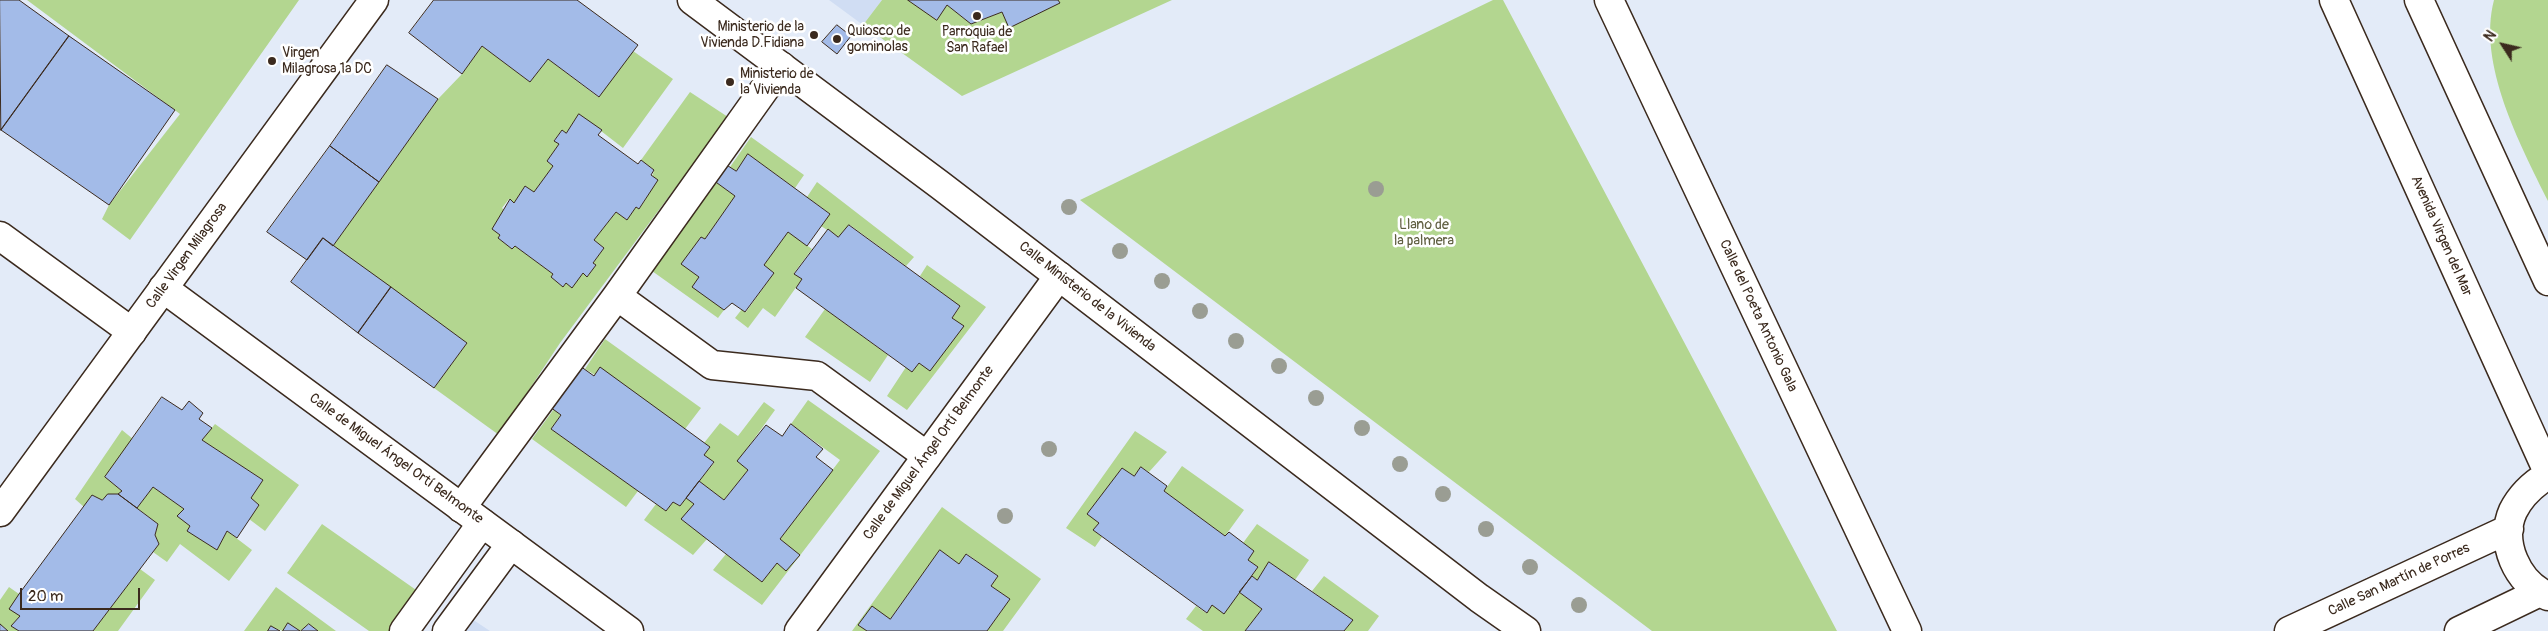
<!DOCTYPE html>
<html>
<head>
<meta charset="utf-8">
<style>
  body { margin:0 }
  #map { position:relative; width:2548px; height:631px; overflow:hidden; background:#e3ebf8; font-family:Pangolin,sans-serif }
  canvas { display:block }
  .north { position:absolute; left:2478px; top:20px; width:50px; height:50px; -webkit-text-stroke:4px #fff; paint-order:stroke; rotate:305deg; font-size:14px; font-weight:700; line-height:20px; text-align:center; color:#3b2a1e }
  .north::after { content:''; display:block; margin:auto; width:18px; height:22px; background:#3b2a1e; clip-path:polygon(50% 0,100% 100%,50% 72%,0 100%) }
  .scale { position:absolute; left:20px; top:588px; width:120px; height:22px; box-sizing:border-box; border:2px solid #3b2a1e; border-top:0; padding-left:6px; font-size:15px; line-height:18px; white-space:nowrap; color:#3b2a1e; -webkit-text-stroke:4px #fff; paint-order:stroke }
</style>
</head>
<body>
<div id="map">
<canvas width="2548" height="631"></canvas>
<div class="north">N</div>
<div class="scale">20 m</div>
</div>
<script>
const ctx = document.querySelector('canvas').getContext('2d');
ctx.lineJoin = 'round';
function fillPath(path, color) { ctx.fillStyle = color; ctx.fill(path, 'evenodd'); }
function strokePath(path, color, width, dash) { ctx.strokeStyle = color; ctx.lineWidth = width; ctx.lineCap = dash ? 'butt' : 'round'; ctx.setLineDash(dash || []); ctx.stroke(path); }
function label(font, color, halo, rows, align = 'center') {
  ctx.font = font + ' Pangolin,sans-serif'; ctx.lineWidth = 5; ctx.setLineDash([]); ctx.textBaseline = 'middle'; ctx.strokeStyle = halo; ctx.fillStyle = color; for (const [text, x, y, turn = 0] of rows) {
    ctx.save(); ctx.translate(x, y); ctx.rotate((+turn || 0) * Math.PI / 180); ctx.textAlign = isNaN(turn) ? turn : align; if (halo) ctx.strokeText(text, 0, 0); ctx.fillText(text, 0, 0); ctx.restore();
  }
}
const built = new Path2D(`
  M 829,0 L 882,0 L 863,25 Z
  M 469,617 L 490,631 L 459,631 Z`);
const green = new Path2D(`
  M 27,0 L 299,0 L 130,240 L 102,219 L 109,205 L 180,114 Z
  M 882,0 L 908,0 L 937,20 L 947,5 L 971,24 L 1002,12 L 1060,3 L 1058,0 L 1172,0 L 962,96 L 863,25 Z
  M 1493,0 L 1503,0 L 1837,631 L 1652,631 L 1080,200 Z
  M 2494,0 L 2548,0 L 2548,201 C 2520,144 2477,64 2494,0 Z
  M 482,46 L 530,82 L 548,59 L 598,97 L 633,51 L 673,79 L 623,148 L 579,114 L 566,133 L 562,130 L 554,140 L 559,144 L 547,161 L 553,166 L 534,192 L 525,186 L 514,203 L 509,199 L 502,208 L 505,211 L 492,229 L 500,235 L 498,238 L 512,249 L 515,246 L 553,274 L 551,277 L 563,287 L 566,283 L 572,287 L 583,273 L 588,276 L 596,265 L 593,263 L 604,248 L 594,240 L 616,212 L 627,220 L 636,207 L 639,209 L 646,199 L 654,170 L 641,160 L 690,92 L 728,117 L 560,343 L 499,435 L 434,388 L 467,343 L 333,246 L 438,99 L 462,74 Z
  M 751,137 L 804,175 L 795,188 L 748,154 L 736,171 L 730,167 Z
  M 716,182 L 735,196 L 705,239 L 701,237 L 682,264 L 699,277 L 724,310 L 718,318 L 652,271 Z
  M 817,182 L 914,257 L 906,266 L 850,225 L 838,237 L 821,226 L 829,213 L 807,197 Z
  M 788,232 L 812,249 L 794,273 L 802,279 L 775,317 L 763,308 L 748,328 L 735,318 L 742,309 L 746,312 L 774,273 L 764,265 Z
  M 927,265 L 986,307 L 907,410 L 887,396 L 906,367 L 912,372 L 919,363 L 930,370 L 952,318 L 960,307 L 920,276 Z
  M 825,309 L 888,355 L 870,382 L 805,337 Z
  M 605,339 L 701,408 L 685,429 L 585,369 Z
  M 808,400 L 880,451 L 762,605 L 713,570 L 726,554 L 762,582 L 777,563 L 786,571 L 799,555 L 780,539 L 840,460 L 791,424 Z
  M 764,402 L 775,410 L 738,461 L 748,470 L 724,500 L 699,481 L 714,463 L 704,455 L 710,447 L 704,443 L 720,423 L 738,436 Z
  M 554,409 L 561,415 L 551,429 L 638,491 L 626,507 L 532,439 Z
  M 215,424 L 299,485 L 265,531 L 249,519 L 259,505 L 251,498 L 263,480 L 202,440 Z
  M 122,430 L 133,439 L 105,477 L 122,491 L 118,494 L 108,494 L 102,500 L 92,495 L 84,507 L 75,499 Z
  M 1135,431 L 1167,452 L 1149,472 L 1141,467 L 1134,476 L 1122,468 L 1088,514 L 1099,523 L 1093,530 L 1102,537 L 1095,547 L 1066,528 Z
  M 1182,466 L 1244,510 L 1225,536 L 1164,491 Z
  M 153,487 L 184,509 L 178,516 L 190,526 L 188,531 L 217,550 L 227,531 L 252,550 L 229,581 L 180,544 L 167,562 L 153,552 L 159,544 L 155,535 L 158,524 L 137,508 Z
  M 686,498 L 694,504 L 682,520 L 707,539 L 693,555 L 644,520 L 656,504 L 666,511 L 673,502 L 680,506 Z
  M 942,507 L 1041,579 L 1003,631 L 987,631 L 1010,599 L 991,586 L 998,576 L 967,554 L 959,564 L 940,550 L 890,619 L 867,631 L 852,631 Z
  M 322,524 L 419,592 L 389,631 L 369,631 L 287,573 Z
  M 1257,524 L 1309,560 L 1295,580 L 1269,562 L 1257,580 L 1252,576 L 1258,567 L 1248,560 L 1254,551 L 1243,543 Z
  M 140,569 L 155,580 L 118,631 L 93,631 Z
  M 1324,576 L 1379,616 L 1368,631 L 1344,631 L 1352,620 L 1312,591 Z
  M 9,587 L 19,594 L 20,616 L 11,626 L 19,631 L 8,631 L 0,624 L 0,600 Z
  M 276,587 L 336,631 L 318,631 L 309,624 L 300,631 L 288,624 L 283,631 L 271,627 L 268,631 L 244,631 Z
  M 1239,592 L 1262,609 L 1245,631 L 1203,631 L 1186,619 L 1196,606 L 1206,613 L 1212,605 Z`);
const building = new Path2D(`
  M 0,0 L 19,0 L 69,36 L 1,130 Z
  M 434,0 L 577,0 L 638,45 L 599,97 L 548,59 L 530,82 L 482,46 L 462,74 L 409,33 Z
  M 908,0 L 1058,0 L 1060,3 L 1009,28 L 1002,12 L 971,24 L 947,5 L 937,20 Z
  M 837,25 L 851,36 L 837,54 L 822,42 Z
  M 69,36 L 175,110 L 109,205 L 1,130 Z
  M 387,65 L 438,99 L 379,182 L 330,146 Z
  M 579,114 L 602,130 L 598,135 L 638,164 L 641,160 L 654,170 L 651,175 L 658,180 L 639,209 L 636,207 L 627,220 L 616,212 L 594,240 L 604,248 L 593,263 L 596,265 L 587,277 L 583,273 L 572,288 L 566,283 L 563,287 L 551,277 L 553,274 L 515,246 L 512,249 L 498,238 L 500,235 L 492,229 L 510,199 L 514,203 L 525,186 L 534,192 L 553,166 L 547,161 L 559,144 L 554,141 L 562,130 L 566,133 Z
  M 330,146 L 379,182 L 333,246 L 323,238 L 307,260 L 267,232 Z
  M 748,154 L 830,214 L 807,246 L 788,232 L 764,265 L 774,273 L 745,312 L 732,303 L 724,310 L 692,287 L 699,277 L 681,264 L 701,237 L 705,239 L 735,196 L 713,180 L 725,164 L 736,171 Z
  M 849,225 L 960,306 L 952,318 L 964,326 L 930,371 L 919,363 L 912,372 L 796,288 L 802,279 L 794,274 L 828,229 L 838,237 Z
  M 323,238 L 391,287 L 358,333 L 291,282 Z
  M 391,287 L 467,343 L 434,388 L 358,333 Z
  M 580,366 L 594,376 L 600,367 L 710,447 L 704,455 L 714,462 L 680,506 L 673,502 L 666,511 L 551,429 L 561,415 L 550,407 Z
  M 162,397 L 182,410 L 189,401 L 203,413 L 199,419 L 212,428 L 202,440 L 263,480 L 251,498 L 259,505 L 237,538 L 227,531 L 217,550 L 187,531 L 190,526 L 177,516 L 184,509 L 153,487 L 137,508 L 118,494 L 122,491 L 105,477 Z
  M 791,424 L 823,449 L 816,457 L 833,470 L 780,539 L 800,555 L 786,571 L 777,563 L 762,582 L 681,519 L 694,504 L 686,498 L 699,481 L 724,500 L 748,470 L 737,461 L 766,425 L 782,436 Z
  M 1141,467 L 1167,486 L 1164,491 L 1225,536 L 1229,532 L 1254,551 L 1248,560 L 1258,567 L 1224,614 L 1212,605 L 1207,613 L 1093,530 L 1099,523 L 1087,514 L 1122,468 L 1134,476 Z
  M 108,494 L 118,494 L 158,524 L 155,535 L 159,544 L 93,631 L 19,631 L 11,626 L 20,616 L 9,609 L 19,594 L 92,495 L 102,500 Z
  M 940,550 L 959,564 L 966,554 L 998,576 L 991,586 L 1010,599 L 987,631 L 867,631 L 858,625 L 872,606 L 890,619 Z
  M 1269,562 L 1353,620 L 1344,631 L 1245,631 L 1262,609 L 1239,592 L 1252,576 L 1257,580 Z
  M 288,623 L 300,631 L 283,631 Z
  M 0,624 L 8,631 L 0,631 Z
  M 309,624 L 318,631 L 301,631 Z
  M 271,626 L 280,631 L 268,631 Z`);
const pedestrian = new Path2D(`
  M 1609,0 L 1907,631
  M 617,296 L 712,365 L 817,376 L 927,456
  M 461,508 L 617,296 L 781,66
  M 404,631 L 482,523
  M 447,631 L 511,544`);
const minor = new Path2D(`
  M 0,236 L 132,332
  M 163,288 L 629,631
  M 799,631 L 1059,276`);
const tertiary = new Path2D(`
  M 692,0 L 940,185 L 1479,598 L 1526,631
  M 0,512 L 374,0`);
const secondary = new Path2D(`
  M 2334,0 L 2548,472
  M 2419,0 L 2548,281
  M 2548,475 C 2533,484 2521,495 2513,511 C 2499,542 2517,583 2548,596
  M 2289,631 L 2509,529
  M 2459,631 L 2540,592`);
const trees = [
  [1376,189],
  [1069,207],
  [1120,251],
  [1162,281],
  [1200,311],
  [1236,341],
  [1279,366],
  [1316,398],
  [1362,428],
  [1049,449],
  [1400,464],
  [1443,494],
  [1005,516],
  [1486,529],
  [1530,567],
  [1579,605]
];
const markers = [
  [977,16,5,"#3b2a1e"],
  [814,35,5,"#3b2a1e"],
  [837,39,5,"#3b2a1e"],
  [272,61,5,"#3b2a1e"],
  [730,82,5,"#3b2a1e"]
];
const poiNames = [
  ["Ministerio de la",804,27,"right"],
  ["Vivienda D.Fidiana",804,43,"right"],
  ["Quiosco de",847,31],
  ["gominolas",847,47],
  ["Parroquia de",977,32,"center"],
  ["San Rafael",977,48,"center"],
  ["Virgen",282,53],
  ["Milagrosa 1ª DC",282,69],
  ["Ministerio de",740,74],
  ["la Vivienda",740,90]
];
const parkNames = [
  ["Llano de",1424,225],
  ["la palmera",1424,241]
];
const streetNames = [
  ["Avenida Virgen del Mar",2441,236,66],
  ["Calle Virgen Milagrosa",187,256,-54],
  ["Calle Ministerio de la Vivienda",1087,297,38],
  ["Calle del Poeta Antonio Gala",1758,316,65],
  ["Calle de Miguel Ángel Ortí Belmonte",929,453,-54],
  ["Calle de Miguel Ángel Ortí Belmonte",396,459,36],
  ["Calle San Martín de Porres",2399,580,-25]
];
fillPath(built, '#d0ddf3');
fillPath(green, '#b3d690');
fillPath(building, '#a3bbe8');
strokePath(building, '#3b2a1e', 1);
strokePath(pedestrian, '#3b2a1e', 31);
strokePath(minor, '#3b2a1e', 31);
strokePath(tertiary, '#3b2a1e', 31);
strokePath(secondary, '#3b2a1e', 31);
strokePath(pedestrian, '#fff', 28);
strokePath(minor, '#fff', 28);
strokePath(tertiary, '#fff', 28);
strokePath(secondary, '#fff', 28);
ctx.fillStyle = '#9a9d93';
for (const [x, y] of trees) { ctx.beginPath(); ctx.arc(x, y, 8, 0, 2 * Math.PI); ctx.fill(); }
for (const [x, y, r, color] of markers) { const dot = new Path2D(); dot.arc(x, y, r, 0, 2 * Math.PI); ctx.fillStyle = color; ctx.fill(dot); strokePath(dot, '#fff', 2); }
label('14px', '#3b2a1e', '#fff', poiNames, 'left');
label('14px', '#5f5e40', '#fff', parkNames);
label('14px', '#3b2a1e', '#fff', streetNames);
</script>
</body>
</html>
